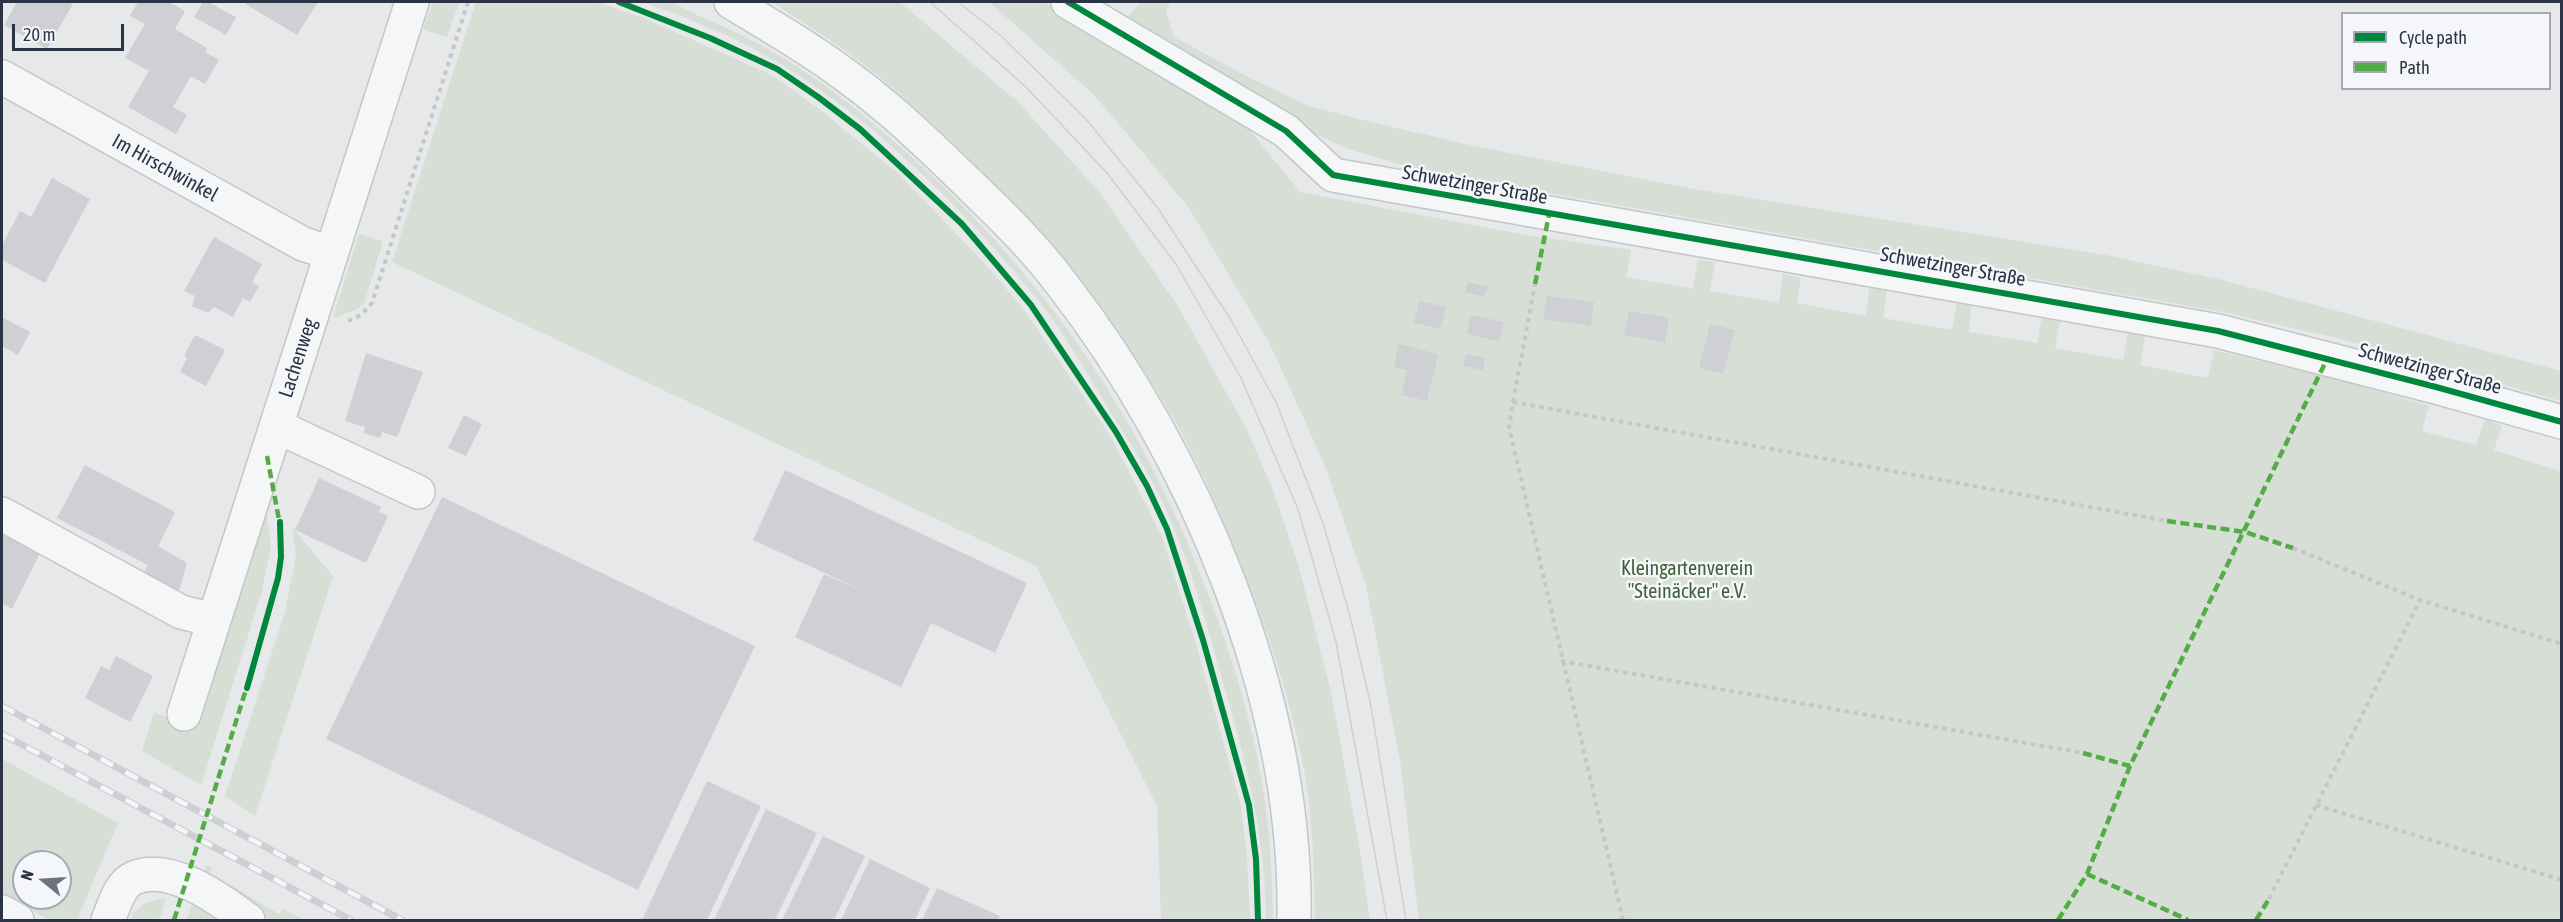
<!DOCTYPE html>
<html>
<head>
<meta charset="utf-8">
<style>
  body { margin:0 }
  #map { position:relative; width:2563px; height:922px; overflow:hidden; background:#e6e8ea; font-family:"Asap Condensed",sans-serif }
  canvas { display:block }
  .frame { position:absolute; inset:0; border:3px solid #2b3445; pointer-events:none }
  .legend { position:absolute; left:2341px; top:12px; width:210px; height:78px; box-sizing:border-box; background:#f4f6f9; border:2px solid #a4a8b1; margin:0; padding:8px 10px; list-style:none; font-size:18px; color:#2b3445 }
  .legend li { display:flex; align-items:center; gap:12px; height:30px }
  .legend b { width:30px; border:2px solid #a4a8b1 }
  .north { position:absolute; left:12px; top:850px; width:60px; height:60px; box-sizing:border-box; background:#f4f6f9; border:2px solid #a4a8b1; border-radius:50%; rotate:288deg; font-size:16px; font-weight:700; line-height:24px; text-align:center; color:#2b3445 }
  .north::after { content:''; display:block; margin:auto; width:21px; height:27px; background:#6c737f; clip-path:polygon(50% 0,100% 100%,50% 72%,0 100%) }
  .scale { position:absolute; left:12px; top:24px; width:112px; height:27px; box-sizing:border-box; border:3px solid #2b3445; border-top:0; padding-left:8px; font-size:18px; line-height:21px; white-space:nowrap; color:#2b3445; -webkit-text-stroke:4px #f4f6f9; paint-order:stroke }
</style>
</head>
<body>
<div id="map">
<canvas width="2563" height="922"></canvas>
<div class="frame"></div>
<ul class="legend">
<li><b style="height:8px;background:#00873e"></b>Cycle path</li>
<li><b style="height:8px;background:#54ac47"></b>Path</li>
</ul>
<div class="north">N</div>
<div class="scale">20 m</div>
</div>
<script>
const ctx = document.querySelector('canvas').getContext('2d');
ctx.lineJoin = 'round';
function fillPath(path, color) { ctx.fillStyle = color; ctx.fill(path, 'evenodd'); }
function strokePath(path, color, width, dash) { ctx.strokeStyle = color; ctx.lineWidth = width; ctx.lineCap = dash ? 'butt' : 'round'; ctx.setLineDash(dash || []); ctx.stroke(path); }
function label(font, color, halo, rows, align = 'center') {
  ctx.font = font + ' "Asap Condensed",sans-serif'; ctx.lineWidth = 5; ctx.setLineDash([]); ctx.textBaseline = 'middle'; ctx.strokeStyle = halo; ctx.fillStyle = color; for (const [text, x, y, turn = 0] of rows) {
    ctx.save(); ctx.translate(x, y); ctx.rotate((+turn || 0) * Math.PI / 180); ctx.textAlign = isNaN(turn) ? turn : align; if (halo) ctx.strokeText(text, 0, 0); ctx.fillText(text, 0, 0); ctx.restore();
  }
}
const green = new Path2D(`
  M 433,2 L 459,2 L 447,37 L 423,29 Z
  M 476,2 L 596,2 L 641,17 L 772,75 L 815,106 L 899,174 L 988,267 L 1025,311 L 1111,437 L 1161,534 L 1196,644 L 1241,806 L 1247,857 L 1250,920 L 1161,920 L 1157,806 L 1036,566 L 392,262 Z
  M 643,2 C 650,1 659,0 667,2 C 678,4 689,11 699,16 C 753,38 802,66 848,103 C 1020,240 1138,400 1213,607 C 1236,669 1256,735 1265,802 C 1271,841 1272,881 1273,920 L 1266,920 C 1266,837 1245,758 1222,678 C 1207,627 1194,575 1173,526 C 1155,481 1128,439 1102,398 C 1082,365 1062,329 1037,299 C 968,213 873,118 777,62 C 735,37 688,18 643,2 Z
  M 772,2 L 898,2 L 902,4 L 1018,102 L 1101,194 L 1179,308 L 1247,430 L 1272,487 L 1299,567 L 1331,692 L 1359,845 L 1370,920 L 1315,920 C 1314,867 1313,812 1302,759 C 1288,691 1266,626 1240,562 C 1218,509 1196,455 1166,406 C 1090,280 990,169 877,75 C 844,48 807,25 772,2 Z
  M 989,2 L 1044,2 L 1244,123 L 1300,192 L 1520,234 L 1631,250 L 1626,277 L 1693,289 L 1698,260 L 1715,262 L 1710,291 L 1779,303 L 1783,274 L 1801,278 L 1797,303 L 1866,316 L 1869,288 L 1887,291 L 1883,318 L 1952,330 L 1957,304 L 1971,304 L 1969,332 L 2037,343 L 2042,317 L 2060,321 L 2055,348 L 2123,360 L 2128,333 L 2145,337 L 2140,365 L 2208,378 L 2214,350 L 2339,380 L 2429,406 L 2422,431 L 2476,445 L 2485,419 L 2502,426 L 2494,450 L 2560,471 L 2561,466 L 2561,920 L 1419,920 L 1400,760 L 1366,586 L 1325,466 L 1270,344 L 1189,208 L 1124,130 L 1092,93 Z
  M 1141,2 L 1170,2 L 1166,12 L 1174,37 L 1250,78 L 1309,106 L 1375,123 L 1474,146 L 1694,189 L 2106,255 L 2218,279 L 2561,371 L 2561,401 L 2340,339 L 2223,312 L 1419,170 L 1348,149 L 1311,132 L 1123,22 Z
  M 359,234 L 383,241 L 364,304 L 355,310 L 333,318 Z
  M 263,516 L 267,517 L 271,546 L 262,591 L 201,785 L 142,751 L 154,712 L 169,718 Z
  M 292,527 L 333,576 L 255,816 L 225,796 L 285,612 L 296,555 Z
  M 2,759 L 118,823 L 77,920 L 50,920 L 2,896 ZM 24,862 L 60,862 L 60,898 L 24,898 Z
  M 206,865 L 212,868 L 210,873 L 279,914 L 282,909 L 305,920 L 267,920 L 255,908 L 204,874 Z
  M 166,898 L 159,920 L 132,920 L 132,914 L 145,903 Z
  M 192,904 L 220,920 L 187,920 Z`);
const building = new Path2D(`
  M 17,2 L 69,2 L 73,4 L 47,49 L 4,25 Z
  M 138,2 L 169,2 L 185,11 L 175,29 L 207,48 L 205,52 L 219,60 L 205,84 L 191,76 L 173,107 L 187,115 L 176,134 L 128,107 L 149,71 L 125,58 L 145,24 L 130,16 Z
  M 203,2 L 208,2 L 236,17 L 226,35 L 194,17 Z
  M 242,2 L 318,2 L 297,35 Z
  M 52,178 L 90,199 L 45,283 L 2,260 L 2,245 L 20,211 L 31,217 Z
  M 214,237 L 262,264 L 252,282 L 259,286 L 250,302 L 243,298 L 233,317 L 214,307 L 208,313 L 192,306 L 195,296 L 184,291 Z
  M 1468,282 L 1488,287 L 1485,297 L 1465,292 Z
  M 1547,296 L 1594,302 L 1591,326 L 1543,319 Z
  M 1419,301 L 1446,307 L 1440,329 L 1414,323 Z
  M 1629,311 L 1669,318 L 1665,343 L 1624,335 Z
  M 1470,315 L 1504,322 L 1499,341 L 1467,334 Z
  M 2,317 L 30,332 L 18,355 L 2,346 Z
  M 1710,324 L 1735,330 L 1723,374 L 1699,368 Z
  M 195,335 L 225,350 L 206,386 L 180,372 L 187,358 L 184,356 Z
  M 1399,344 L 1438,354 L 1427,401 L 1401,395 L 1407,370 L 1394,367 Z
  M 366,353 L 423,372 L 397,437 L 382,432 L 380,438 L 364,433 L 365,427 L 345,421 Z
  M 1466,354 L 1485,358 L 1483,370 L 1463,366 Z
  M 464,415 L 482,424 L 466,456 L 448,448 Z
  M 85,465 L 175,512 L 158,546 L 187,563 L 177,598 L 141,578 L 148,565 L 57,518 Z
  M 785,470 L 1027,583 L 995,653 L 931,623 L 901,687 L 795,637 L 824,574 L 868,593 L 753,540 Z
  M 319,478 L 381,507 L 379,512 L 388,516 L 366,563 L 295,530 Z
  M 442,497 L 755,646 L 638,890 L 326,739 Z
  M 2,533 L 40,553 L 12,609 L 2,603 Z
  M 116,656 L 153,676 L 130,722 L 85,698 L 101,666 L 109,670 Z
  M 707,781 L 761,806 L 707,920 L 642,920 Z
  M 766,809 L 817,833 L 775,920 L 714,920 Z
  M 823,836 L 865,856 L 834,920 L 782,920 Z
  M 870,859 L 930,888 L 915,920 L 841,920 Z
  M 937,888 L 1000,916 L 998,920 L 922,920 Z`);
const path = new Path2D(`
  M 348,321 L 361,315 L 372,303 L 468,2
  M 1513,402 L 1535,284
  M 2293,548 L 2420,600 L 2562,644
  M 1561,661 L 2083,753
  M 2316,805 L 2562,880
  M 2269,899 L 2420,600
  M 1623,920 L 1509,427 L 1513,402 L 2167,521`);
const minor = new Path2D(`
  M 731,2 C 783,33 835,64 881,103 C 912,128 940,156 968,183 C 1001,215 1034,247 1061,283 C 1195,455 1298,700 1294,920
  M 1068,2 L 1286,131 L 1333,175 L 2218,331 L 2436,387 L 2562,422
  M 2,77 L 303,244 L 331,253
  M 276,426 L 418,492
  M 2,514 L 181,612 L 214,620
  M 184,714 L 412,2
  M 2,912 L 17,920
  M 108,920 C 114,907 119,884 134,878 C 170,862 221,900 248,920`);
const tram = new Path2D(`
  M 930,2 L 1026,87 L 1107,173 L 1176,264 L 1241,378 L 1298,509 L 1336,642 L 1387,920
  M 958,2 L 1001,36 L 1086,119 L 1157,207 L 1231,320 L 1276,402 L 1323,523 L 1350,616 L 1371,706 L 1406,920`);
const rail = new Path2D(`
  M 2,706 L 402,920
  M 2,734 L 351,920`);
const quiet = new Path2D(`
  M 1535,284 L 1549,215
  M 267,456 L 280,525
  M 2167,521 L 2245,532 L 2293,548
  M 2083,753 L 2130,766
  M 2087,874 L 2188,920
  M 174,920 L 248,683
  M 2058,920 L 2087,874 L 2130,766 L 2327,359
  M 2256,920 L 2269,899`);
const cycleway = new Path2D(`
  M 619,2 L 710,38 L 777,69 L 818,97 L 860,129 L 962,224 L 1031,305 L 1116,432 L 1147,486 L 1167,529 L 1203,640 L 1249,805 L 1256,859 L 1258,920
  M 1068,2 L 1286,131 L 1333,175 L 2218,331 L 2436,387 L 2562,422
  M 247,688 L 278,578 L 281,557 L 280,522`);
const streetNames = [
  ["Im Hirschwinkel",165,168,29],
  ["Schwetzinger Straße",1475,185,10],
  ["Schwetzinger Straße",1953,267,10],
  ["Lachenweg",298,358,-72],
  ["Schwetzinger Straße",2430,369,15]
];
const parkNames = [
  ["Kleingartenverein",1687,569],
  ["\"Steinäcker\" e.V.",1687,592]
];
fillPath(green, '#d6ded6');
fillPath(building, '#ced0d3');
strokePath(minor, '#c4c6c8', 36);
strokePath(path, '#c5c6ca', 4, [4.5, 4.5]);
strokePath(minor, '#f5f6f7', 33);
strokePath(tram, '#cecfd2', 1.5);
strokePath(rail, '#cecfd2', 7);
strokePath(rail, '#f4f6f9', 4.5, [14]);
strokePath(quiet, '#54ac47', 4.5, [9, 4.5]);
strokePath(cycleway, '#00873e', 6);
label('20px', '#2b3445', '#f4f6f9', streetNames);
label('20px', '#3f6138', '#f4f6f9', parkNames);
</script>
</body>
</html>
